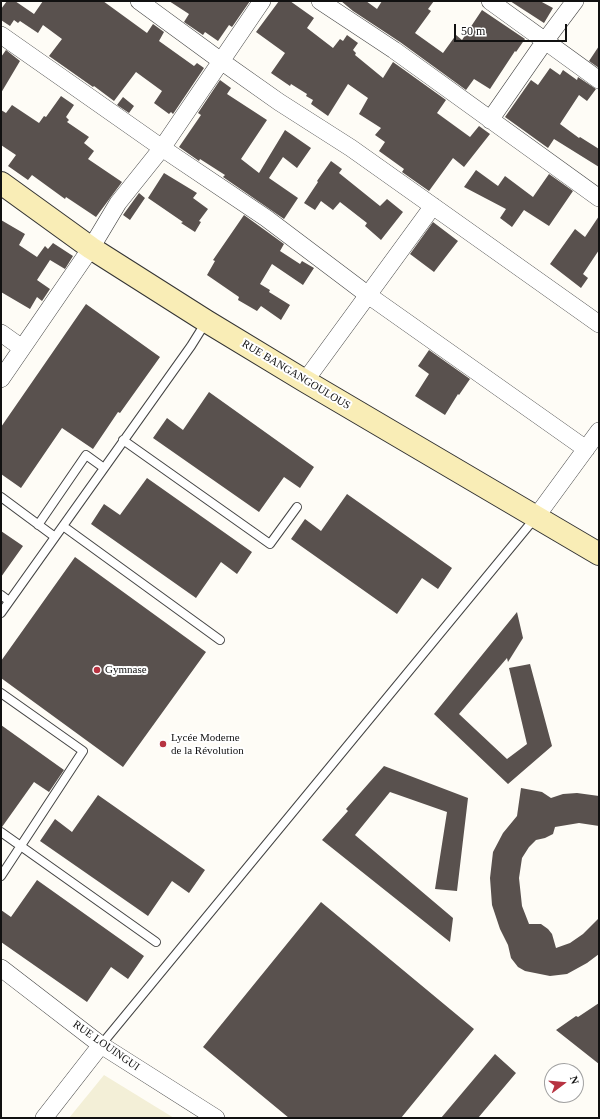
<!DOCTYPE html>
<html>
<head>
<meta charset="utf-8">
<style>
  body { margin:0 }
  #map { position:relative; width:600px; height:1119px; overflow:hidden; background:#fefcf6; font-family:Georgia,serif }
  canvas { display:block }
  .frame { position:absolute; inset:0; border:2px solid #111; pointer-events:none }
  .north { position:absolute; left:544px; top:1063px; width:40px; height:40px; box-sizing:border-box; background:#fff; border:1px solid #a0a0a0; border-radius:50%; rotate:74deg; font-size:11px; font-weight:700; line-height:16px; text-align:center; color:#111 }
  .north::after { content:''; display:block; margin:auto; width:14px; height:18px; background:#b73341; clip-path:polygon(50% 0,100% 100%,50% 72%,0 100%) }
  .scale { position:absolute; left:454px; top:24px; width:113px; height:18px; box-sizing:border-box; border:2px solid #111; border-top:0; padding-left:5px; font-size:12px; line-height:14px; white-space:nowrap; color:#111; -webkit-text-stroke:3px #fff; paint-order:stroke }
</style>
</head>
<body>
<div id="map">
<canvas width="600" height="1119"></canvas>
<div class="frame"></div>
<div class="north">N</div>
<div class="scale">50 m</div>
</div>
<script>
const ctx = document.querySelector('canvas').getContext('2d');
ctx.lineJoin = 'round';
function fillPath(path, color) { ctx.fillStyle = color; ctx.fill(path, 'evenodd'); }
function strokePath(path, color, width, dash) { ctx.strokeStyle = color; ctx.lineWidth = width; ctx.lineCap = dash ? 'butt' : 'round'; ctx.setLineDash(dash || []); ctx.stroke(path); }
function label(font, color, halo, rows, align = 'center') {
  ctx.font = font + ' Georgia,serif'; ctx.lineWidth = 4; ctx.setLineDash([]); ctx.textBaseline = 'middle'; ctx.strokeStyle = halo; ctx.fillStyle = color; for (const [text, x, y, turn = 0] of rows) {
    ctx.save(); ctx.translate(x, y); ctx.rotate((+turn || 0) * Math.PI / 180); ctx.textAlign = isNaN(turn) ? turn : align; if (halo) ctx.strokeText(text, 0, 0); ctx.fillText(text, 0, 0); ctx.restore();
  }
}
const farmland = new Path2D(`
  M 104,1075 L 174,1118 L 69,1118 Z`);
const building = new Path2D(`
  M 7,1 L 15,1 L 34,14 L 43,1 L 103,1 L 147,33 L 153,24 L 164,32 L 159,41 L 194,66 L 197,63 L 204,68 L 173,114 L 171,112 L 169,114 L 154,103 L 162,91 L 136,72 L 114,101 L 94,86 L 93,87 L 49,56 L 62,39 L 43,25 L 38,33 L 20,21 L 18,23 L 14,20 L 10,26 L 1,20 L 1,9 Z
  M 169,1 L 250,1 L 232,27 L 229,25 L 218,41 L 205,32 L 203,35 L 184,22 L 189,14 Z
  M 279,1 L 290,1 L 314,18 L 307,28 L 333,48 L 340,39 L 343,41 L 347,35 L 358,43 L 353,50 L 356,53 L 355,55 L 383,78 L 393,62 L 446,100 L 437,113 L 470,137 L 479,126 L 490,134 L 464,167 L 453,158 L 429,191 L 402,172 L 404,169 L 379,151 L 385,142 L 375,135 L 381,128 L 359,114 L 368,98 L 348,84 L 328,116 L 311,104 L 313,100 L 306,96 L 307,94 L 291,84 L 290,86 L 271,73 L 285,53 L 256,32 Z
  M 341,1 L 366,1 L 377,9 L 382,1 L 434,1 L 428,9 L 431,11 L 415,33 L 443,53 L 456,35 L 462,40 L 482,10 L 525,39 L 516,52 L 515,51 L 490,89 L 474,79 L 466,90 L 400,42 L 353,11 Z
  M 510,1 L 540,1 L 553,8 L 544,23 Z
  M 599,46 L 599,68 L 589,61 Z
  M 6,50 L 20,61 L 1,93 L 1,57 Z
  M 550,68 L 560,75 L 563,70 L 577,80 L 578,77 L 596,89 L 587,101 L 579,95 L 560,124 L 579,138 L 580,137 L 599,149 L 599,167 L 554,139 L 548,148 L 505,117 L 531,80 L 538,85 Z
  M 220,80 L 231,88 L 227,94 L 267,120 L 241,159 L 259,173 L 285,130 L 311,148 L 297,168 L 283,157 L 269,178 L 298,198 L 284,219 L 223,177 L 225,175 L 200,159 L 199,161 L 179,147 L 201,115 L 198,113 Z
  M 61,96 L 74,105 L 66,117 L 69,120 L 67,122 L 89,137 L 84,143 L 94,151 L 88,159 L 122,182 L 96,217 L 66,197 L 65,199 L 32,175 L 28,180 L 8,166 L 16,155 L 1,145 L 1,110 L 6,113 L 12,105 L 39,123 L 44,116 L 46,117 Z
  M 123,97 L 134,106 L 129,113 L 117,105 Z
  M 331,161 L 342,169 L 339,173 L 380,206 L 387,199 L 403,212 L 381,240 L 365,226 L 367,223 L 340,202 L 333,210 L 321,201 L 315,210 L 304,203 L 318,182 L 317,181 Z
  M 476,170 L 498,186 L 505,176 L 533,197 L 549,174 L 573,191 L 549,226 L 524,210 L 512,227 L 500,218 L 506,209 L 464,187 Z
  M 164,173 L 197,193 L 193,198 L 208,209 L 199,221 L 201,222 L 195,232 L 181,223 L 183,222 L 148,198 Z
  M 139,193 L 145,198 L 130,220 L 123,215 Z
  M 244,215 L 284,244 L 280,251 L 300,264 L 302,261 L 314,268 L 303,285 L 272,264 L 260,284 L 270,290 L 269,292 L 290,305 L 281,320 L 261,306 L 257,311 L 238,300 L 239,297 L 207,275 L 215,261 L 213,260 Z
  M 599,216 L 599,250 L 583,274 L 588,278 L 581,288 L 550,264 L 575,229 L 585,237 Z
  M 1,220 L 25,234 L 19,245 L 37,257 L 45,246 L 48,249 L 53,243 L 73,256 L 65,269 L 50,260 L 37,280 L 50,289 L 42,301 L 37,297 L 30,309 L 1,292 Z
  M 433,222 L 458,241 L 434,272 L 410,254 Z
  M 86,304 L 160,357 L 120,413 L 118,412 L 93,449 L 62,428 L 21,488 L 1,474 L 1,427 Z
  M 429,350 L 470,379 L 459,395 L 458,394 L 445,415 L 415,396 L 429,374 L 418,366 Z
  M 209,392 L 314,467 L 300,488 L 284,477 L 259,512 L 153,438 L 167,418 L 183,430 Z
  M 147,478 L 252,552 L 237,574 L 221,562 L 196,598 L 91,524 L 104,504 L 120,515 Z
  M 347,494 L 452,568 L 438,589 L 422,578 L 397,614 L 291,539 L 305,519 L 321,531 Z
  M 1,531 L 23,546 L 1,577 Z
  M 75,557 L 206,652 L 123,767 L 1,678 L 1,661 Z
  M 517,612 L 523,638 L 508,662 L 507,658 L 459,714 L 507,759 L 527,744 L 509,668 L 530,664 L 552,746 L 508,784 L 434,714 Z
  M 1,725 L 64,770 L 49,792 L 34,782 L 2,827 Z
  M 384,766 L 468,798 L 457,891 L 435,889 L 447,812 L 390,792 L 355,835 L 453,918 L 450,942 L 322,840 L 348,811 L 346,809 Z
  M 521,788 L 542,792 L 551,798 L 563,794 L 577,793 L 599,796 L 599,826 L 579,823 L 555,827 L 553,834 L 545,838 L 536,840 L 529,847 L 522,858 L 519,878 L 522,906 L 529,924 L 541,924 L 548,929 L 552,934 L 556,948 L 570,943 L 583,934 L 599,918 L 599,954 L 587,963 L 567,974 L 550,976 L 525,971 L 518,967 L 511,958 L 508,945 L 500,929 L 492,905 L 490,878 L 493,852 L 503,833 L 517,816 Z
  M 98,795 L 205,870 L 189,893 L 172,881 L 148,916 L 40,841 L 55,819 L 72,832 Z
  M 37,880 L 144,956 L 128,979 L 111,967 L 87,1002 L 1,942 L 1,910 L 11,917 Z
  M 321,902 L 474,1029 L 401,1118 L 289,1118 L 203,1047 Z
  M 599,1003 L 599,1064 L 556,1030 L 576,1016 L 578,1017 Z
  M 495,1054 L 516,1073 L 478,1118 L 441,1118 Z`);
const lane = new Path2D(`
  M 123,440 L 270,544 L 297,507
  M 1,497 L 55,537
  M 38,525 L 86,455 L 104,468
  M 63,526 L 220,640
  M 1,595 L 9,601
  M 1,613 L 191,346 L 206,322
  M 1,693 L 83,751 L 1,876
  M 1,832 L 156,942
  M 101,1045 L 535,518`);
const street = new Path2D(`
  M 139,1 L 221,61 L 279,102 L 351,148 L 599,324
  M 320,1 L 394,50 L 599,198
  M 490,1 L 599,80
  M 1,35 L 162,148 L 266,218 L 368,295 L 586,449
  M 490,120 L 545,41 L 575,1
  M 1,333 L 22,348
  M 1,379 L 91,248 L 118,203 L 162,148 L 262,1
  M 305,381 L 433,206
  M 536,517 L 599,431
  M 1,968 L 101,1045 L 216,1118
  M 44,1118 L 101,1045`);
const secondary = new Path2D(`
  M 1,183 L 91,248 L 206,321 L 305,381 L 599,554`);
const markers = [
  [97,670,4,"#b73341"],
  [163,744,4,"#b73341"]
];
const streetNames = [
  ["RUE BANGANGOULOUS",296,375,31],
  ["RUE LOUINGUI",106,1046,35]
];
const poiNames = [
  ["Gymnase",105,670],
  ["Lycée Moderne",171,738],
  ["de la Révolution",171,751]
];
fillPath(farmland, '#f3efd7');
fillPath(building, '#59514e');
strokePath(lane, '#444', 10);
strokePath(street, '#444', 18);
strokePath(secondary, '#333', 24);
strokePath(lane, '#fff', 8);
strokePath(street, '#fff', 17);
strokePath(secondary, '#f9edb6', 22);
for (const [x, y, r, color] of markers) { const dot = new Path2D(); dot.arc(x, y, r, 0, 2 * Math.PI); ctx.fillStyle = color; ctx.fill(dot); strokePath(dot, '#fff', 1.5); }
label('11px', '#111', '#fff', streetNames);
label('11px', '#111', '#fff', poiNames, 'left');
</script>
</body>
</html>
